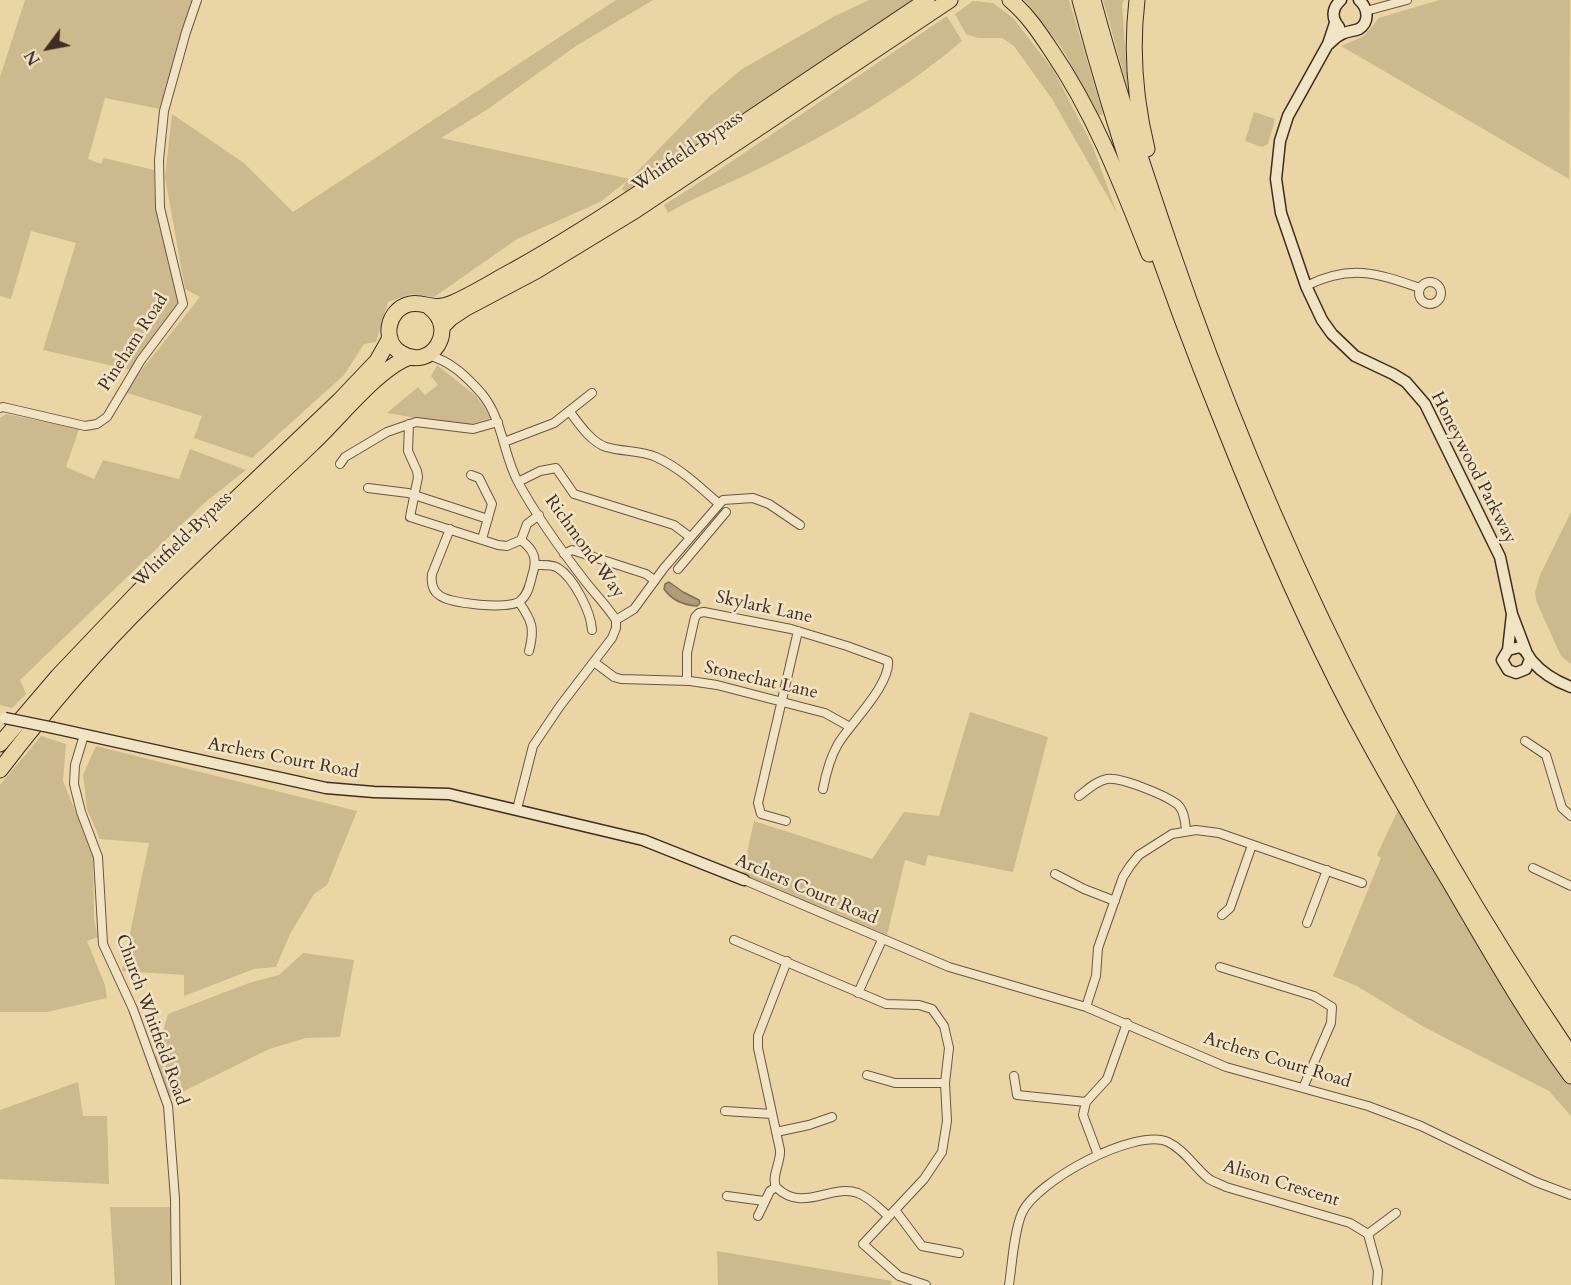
<!DOCTYPE html>
<html>
<head>
<meta charset="utf-8">
<style>
  body { margin:0 }
  #map { position:relative; width:1571px; height:1285px; overflow:hidden; background:#e9d6a4; font-family:Cardo,serif }
  canvas { display:block }
  .north { position:absolute; left:18px; top:18px; width:60px; height:60px; -webkit-text-stroke:4px #f1e4c4; paint-order:stroke; rotate:238deg; font-size:16px; font-weight:700; line-height:24px; text-align:center; color:#3f2c25 }
  .north::after { content:''; display:block; margin:auto; width:21px; height:27px; background:#3f2c25; clip-path:polygon(50% 0,100% 100%,50% 72%,0 100%) }
</style>
</head>
<body>
<div id="map">
<canvas width="1571" height="1285"></canvas>
<div class="north">N</div>
</div>
<script>
const ctx = document.querySelector('canvas').getContext('2d');
ctx.lineJoin = 'round';
function fillPath(path, color) { ctx.fillStyle = color; ctx.fill(path, 'evenodd'); }
function strokePath(path, color, width, dash) { ctx.strokeStyle = color; ctx.lineWidth = width; ctx.lineCap = dash ? 'butt' : 'round'; ctx.setLineDash(dash || []); ctx.stroke(path); }
function label(font, color, halo, rows, align = 'center') {
  ctx.font = font + ' Cardo,serif'; ctx.lineWidth = 5; ctx.setLineDash([]); ctx.textBaseline = 'middle'; ctx.strokeStyle = halo; ctx.fillStyle = color; for (const [text, x, y, turn = 0] of rows) {
    ctx.save(); ctx.translate(x, y); ctx.rotate((+turn || 0) * Math.PI / 180); ctx.textAlign = isNaN(turn) ? turn : align; if (halo) ctx.strokeText(text, 0, 0); ctx.fillText(text, 0, 0); ctx.restore();
  }
}
const green = new Path2D(`
  M 25,0 L 192,0 L 160,109 L 105,98 L 88,159 L 101,164 L 104,158 L 154,170 L 155,206 L 179,304 L 131,370 L 43,350 L 76,243 L 31,231 L 11,299 L 0,296 L 0,77 Z
  M 616,0 L 653,0 L 576,46 L 488,109 L 441,138 L 630,179 L 709,97 L 742,69 L 835,16 L 869,0 L 915,0 L 712,134 L 628,195 L 622,189 L 627,181 L 600,202 L 517,239 L 434,297 L 411,294 L 388,302 L 376,342 L 364,344 L 344,375 L 252,458 L 194,438 L 202,416 L 124,392 L 200,297 L 185,289 L 165,177 L 172,114 L 244,163 L 293,212 Z
  M 1024,0 L 1069,0 L 1103,114 L 1099,116 L 1062,48 Z
  M 1103,0 L 1124,0 L 1122,4 L 1128,89 Z
  M 1439,0 L 1570,0 L 1569,179 L 1341,46 L 1364,36 L 1379,18 Z
  M 973,1 L 993,3 L 1013,18 L 1054,71 L 1093,147 L 1117,213 L 1052,99 L 1014,46 L 1002,38 L 978,38 L 966,34 L 955,14 Z
  M 947,16 L 962,41 C 901,93 830,133 758,169 C 728,184 697,196 668,213 L 664,205 L 722,168 Z
  M 1254,112 L 1275,119 L 1268,144 L 1262,147 L 1245,141 Z
  M 437,365 L 476,396 L 491,418 L 464,426 L 387,413 L 418,387 L 425,395 L 438,385 L 431,376 Z
  M 6,414 L 79,429 L 66,467 L 94,479 L 103,460 L 179,479 L 190,449 L 246,470 L 203,504 L 20,680 L 26,694 L 12,708 L 0,705 L 0,418 Z
  M 1571,512 L 1571,664 L 1561,656 L 1537,603 L 1535,593 L 1540,575 Z
  M 970,712 L 1048,737 L 1013,872 L 928,855 L 925,866 L 905,860 L 887,935 L 742,876 L 754,821 L 872,859 L 904,812 L 939,816 Z
  M 41,736 L 66,744 L 63,781 L 93,854 L 94,919 L 98,937 L 87,941 L 105,985 L 107,998 L 47,1012 L 0,1012 L 0,785 Z
  M 96,746 L 357,811 L 327,885 L 314,894 L 290,934 L 276,967 L 254,969 L 184,996 L 184,975 L 122,971 L 149,843 L 100,839 L 87,809 L 83,775 Z
  M 1398,810 L 1437,877 L 1571,1086 L 1571,1116 L 1549,1091 L 1424,1027 L 1357,986 L 1333,976 L 1381,858 L 1377,855 Z
  M 303,953 L 354,960 L 340,1037 L 306,1038 L 269,1049 L 168,1099 L 155,1060 L 168,1014 L 249,983 L 279,975 Z
  M 78,1082 L 83,1116 L 107,1116 L 109,1184 L 0,1179 L 0,1110 Z
  M 110,1207 L 171,1207 L 170,1285 L 115,1285 Z
  M 717,1251 L 892,1281 L 891,1285 L 718,1285 Z`);
const water = new Path2D(`
  M 669,582 L 683,592 L 699,600 L 700,603 L 697,606 C 683,605 672,601 664,589 L 665,584 Z`);
const street = new Path2D(`
  M 1366,11 L 1407,0
  M1419 293a11 11 0 1 1 22 0a11 11 0 1 1-22 0Z
  M 1306,286 C 1351,264 1376,273 1420,288
  M 427,355 C 450,360 467,377 482,394 C 503,420 503,454 518,482 C 537,517 561,550 585,581 C 595,594 607,606 616,620 L 616,628 L 612,638 L 560,706 L 533,746 L 517,809
  M 0,408 L 3,407 L 85,426 L 97,424 L 107,417 L 141,360 L 183,304 L 160,208 L 159,160 L 164,111 L 186,32 L 197,0
  M 570,412 C 579,424 591,442 606,447 C 623,452 640,450 656,457 C 680,468 699,486 719,504
  M 409,424 L 408,451 L 417,471 L 418,477 L 410,517 L 498,545 L 507,546 L 521,540 L 527,524 L 539,515
  M 504,442 L 554,423 L 592,393
  M 340,464 L 345,457 L 387,432 L 416,422 L 473,429 L 498,422
  M 471,475 L 479,478 L 492,504 L 482,539
  M 518,482 L 540,471 L 556,468 L 574,494 L 674,525 L 690,537
  M 368,488 L 408,493 L 488,519
  M 450,529 L 432,574 C 431,582 432,590 439,595 C 450,604 509,610 520,601 C 528,595 530,584 532,576 C 538,559 534,550 521,540
  M 564,554 L 572,550 L 646,574 L 654,580
  M 535,565 C 543,565 552,564 558,568 C 574,578 591,612 592,630
  M 678,569 L 726,512
  M 519,602 C 532,621 535,628 529,651
  M 616,620 L 634,609 L 664,568 L 723,500 L 753,498 L 769,504 L 800,525
  M 594,662 L 614,677 L 621,679 L 690,681 L 717,685 L 825,713 L 850,727
  M 687,681 L 687,653 L 695,617 L 699,613 L 704,612 L 791,629 L 847,646 L 888,661 C 891,684 850,724 838,744 C 830,758 826,773 823,789
  M 84,735 L 75,765 L 74,784 L 81,812 L 98,857 L 103,944 L 133,1009 L 168,1106 L 175,1199 L 176,1285
  M 1525,741 L 1546,755 L 1562,808 L 1571,816
  M 1079,796 C 1087,790 1096,781 1107,779 C 1121,777 1165,795 1177,804 C 1184,810 1185,821 1186,830
  M 786,821 L 761,814 L 758,803 L 798,631
  M 1533,868 L 1571,886
  M 1055,874 L 1084,889 L 1115,901
  M 744,880 L 949,967 L 1086,1007 L 1226,1067 L 1368,1106 L 1421,1126 L 1536,1182 L 1571,1195
  M 1222,915 L 1230,908 L 1252,845
  M 1307,923 L 1327,870
  M 734,940 L 886,1004 L 919,1005 L 932,1009 L 944,1026 L 949,1048 L 945,1083 L 947,1121 L 942,1152 L 924,1179 L 863,1244 L 899,1276 L 926,1285
  M 1220,967 L 1314,996 L 1332,1007 L 1331,1023 L 1303,1088
  M 858,993 L 882,940
  M 1086,1007 L 1096,976 L 1098,948 L 1123,877 L 1130,866 L 1139,855 L 1172,834 L 1196,830 L 1219,833 L 1362,883
  M 867,1075 L 895,1083 L 945,1083
  M 1014,1076 L 1017,1095 L 1086,1102
  M 725,1111 L 772,1114
  M 776,1132 L 809,1125 L 832,1117
  M 1098,1155 L 1083,1115 L 1086,1102 L 1107,1079 L 1127,1023
  M 776,1187 C 771,1176 781,1163 780,1150 L 758,1048 L 758,1036 L 787,961
  M 776,1187 C 803,1214 831,1183 858,1193 C 870,1198 879,1208 888,1216
  M 727,1196 L 764,1201
  M 895,1210 L 922,1246 L 959,1253
  M 758,1216 L 770,1191 L 776,1187
  M 1368,1234 L 1396,1213
  M 1009,1285 C 1012,1265 1014,1231 1022,1213 C 1036,1181 1136,1127 1168,1142 C 1185,1150 1195,1168 1209,1179 C 1214,1182 1220,1184 1226,1187 L 1350,1223 L 1368,1234 L 1378,1271 L 1377,1285`);
const secondary = new Path2D(`
  M 1335,23 L 1328,44 L 1288,116 L 1280,141 L 1276,179 L 1281,213 L 1306,286 L 1322,320 L 1332,334 L 1355,356 L 1393,374 L 1406,382 L 1425,404 L 1500,557 L 1512,614 L 1526,651
  M 1339,27 C 1331,18 1332,8 1341,0
  M 1329,44 C 1333,40 1338,35 1344,33 C 1349,31 1354,31 1359,29 C 1370,22 1368,8 1359,0
  M 1508,650 L 1512,614
  M 1530,659 L 1526,669 L 1516,673 L 1508,670 L 1502,660 L 1508,650 L 1520,647 C 1527,650 1527,655 1532,661 C 1543,674 1555,681 1571,687
  M 54,728 L 326,788 L 374,792 L 449,794 L 643,840 L 744,880`);
const highway = new Path2D(`
  M 1010,0 C 1027,14 1039,32 1051,50 C 1094,113 1121,183 1149,254
  M 1080,0 C 1118,144 1167,286 1223,424 C 1262,522 1304,620 1353,713 C 1384,771 1417,828 1451,884 C 1489,949 1526,1015 1571,1076
  M 1093,0 C 1115,83 1142,164 1170,246 C 1268,532 1400,804 1571,1055
  M 1137,0 C 1131,50 1135,100 1147,149
  M 429,307 C 459,329 431,372 401,353 C 381,341 387,309 410,304 C 424,301 432,311 450,304 C 472,295 493,281 514,270 C 564,242 612,211 660,179 C 749,119 838,60 927,0
  M 442,327 L 451,318 L 466,308 L 536,271 L 636,210 L 950,0
  M 0,744 L 58,676 L 138,592 L 339,401 L 377,361 L 390,338
  M 0,770 C 46,710 95,652 149,599 C 202,545 259,495 313,443 C 338,420 381,365 411,357`);
const secondaryBridge = new Path2D(`
  M 5,718 L 54,728`);
const streetNames = [
  ["Whitfield Bypass",688,152,-34],
  ["Pineham Road",134,343,-57],
  ["Honeywood Parkway",1473,468,63],
  ["Whitfield Bypass",183,540,-44],
  ["Richmond Way",584,547,54],
  ["Skylark Lane",764,608,12],
  ["Stonechat Lane",761,681,13],
  ["Archers Court Road",283,759,11],
  ["Archers Court Road",806,890,23],
  ["Church Whitfield Road",151,1020,70],
  ["Archers Court Road",1277,1061,17],
  ["Alison Crescent",1281,1184,17]
];
fillPath(green, '#ccb98e');
fillPath(water, '#af9c79');
strokePath(water, '#826f57', 1.5);
strokePath(street, '#6a5645', 10);
strokePath(secondary, '#3f2c25', 13);
strokePath(highway, '#3f2c25', 17);
strokePath(street, '#f1e4c4', 8);
strokePath(secondary, '#f1e4c4', 10);
strokePath(highway, '#e9d6a4', 15);
strokePath(secondaryBridge, '#3f2c25', 13, []);
strokePath(secondaryBridge, '#f1e4c4', 10);
label('18px', '#3f2c25', '#f1e4c4', streetNames);
</script>
</body>
</html>
